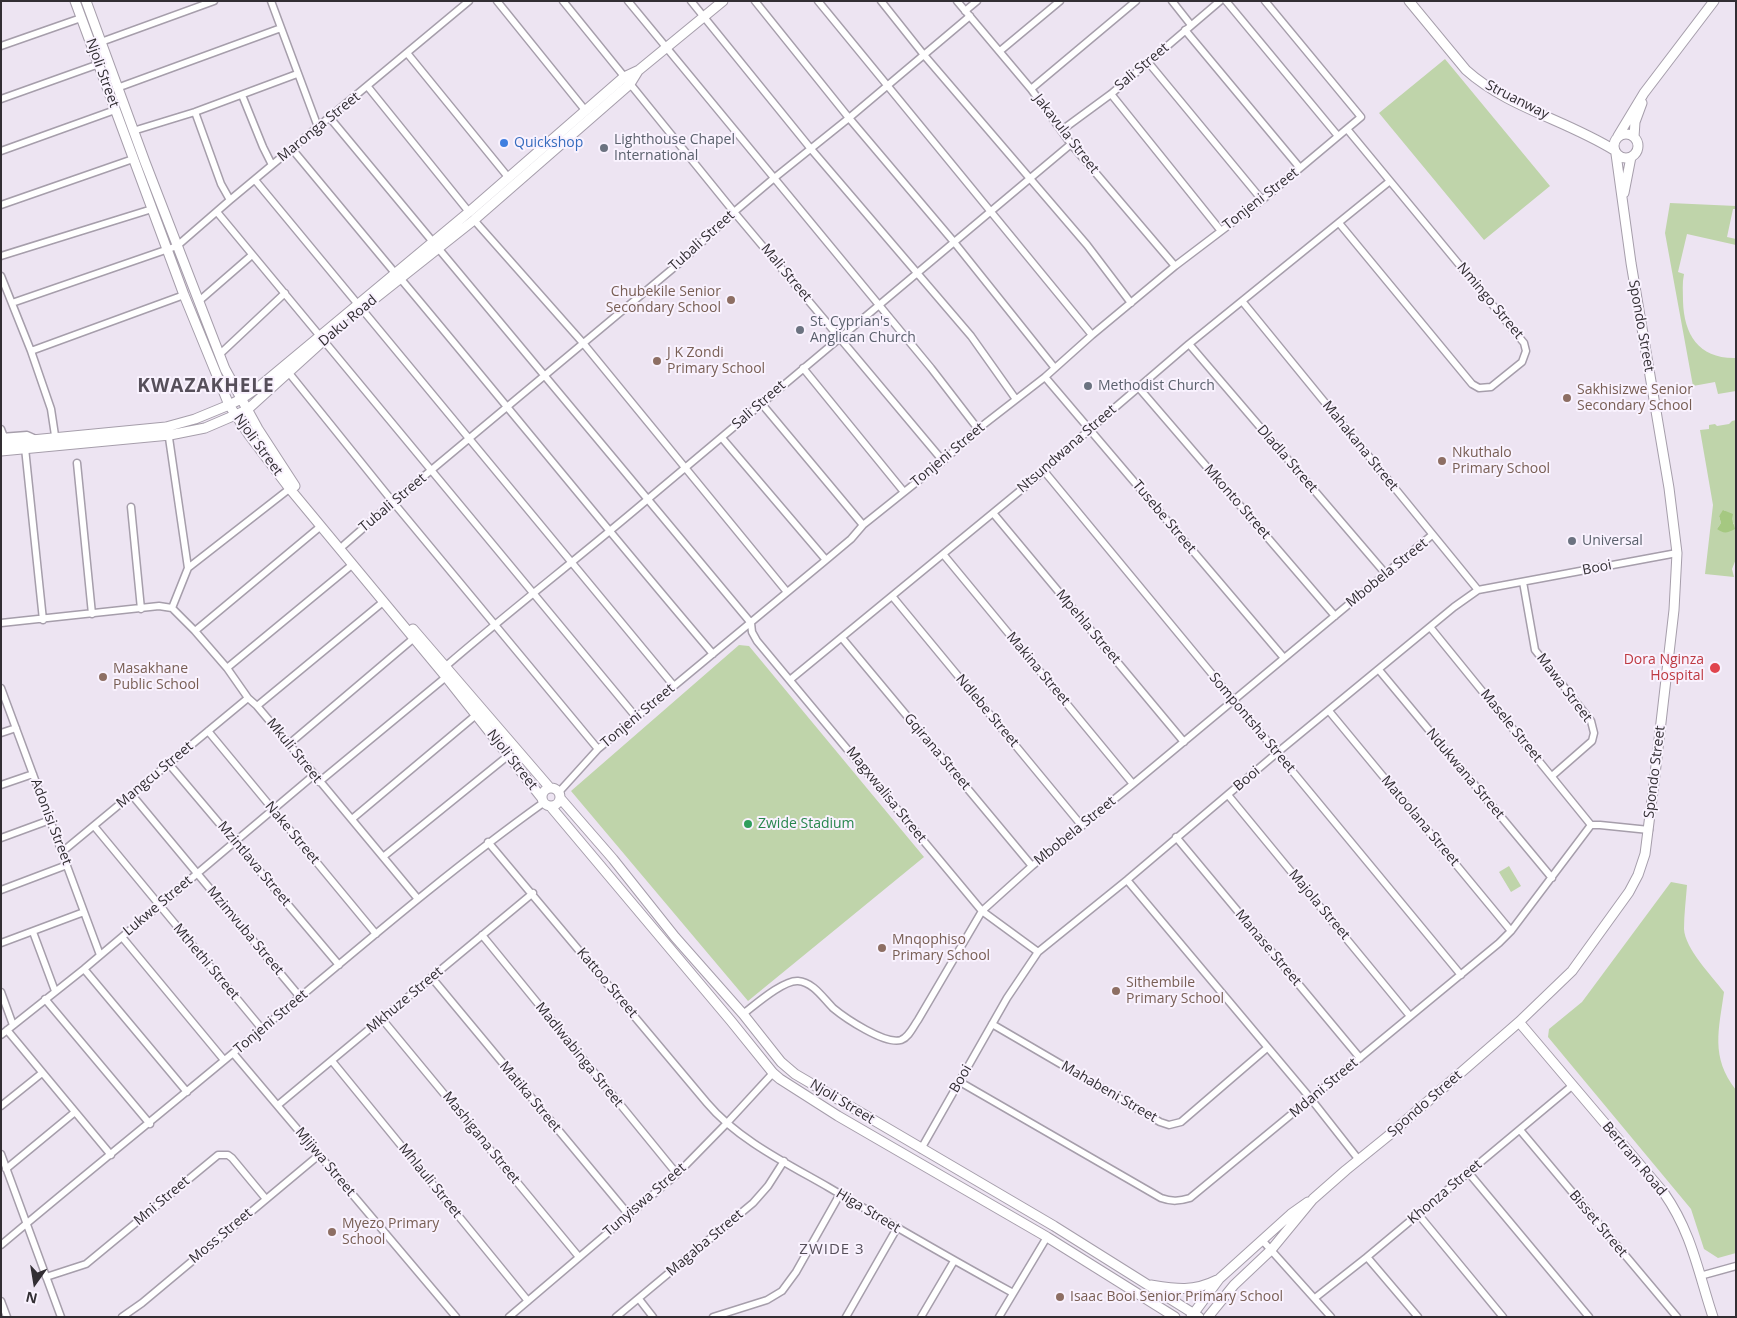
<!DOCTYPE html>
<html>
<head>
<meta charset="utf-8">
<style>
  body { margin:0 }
  #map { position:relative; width:1737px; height:1318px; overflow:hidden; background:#ede4f2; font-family:"Open Sans",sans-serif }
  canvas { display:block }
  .frame { position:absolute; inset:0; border:2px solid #322e33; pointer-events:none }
  .north { position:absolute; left:10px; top:1258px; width:50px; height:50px; -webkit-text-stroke:4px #f9f2fe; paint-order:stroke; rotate:193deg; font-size:14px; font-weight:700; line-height:20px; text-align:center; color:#322e33 }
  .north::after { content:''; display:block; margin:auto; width:18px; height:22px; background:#322e33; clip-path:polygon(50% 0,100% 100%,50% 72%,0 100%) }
</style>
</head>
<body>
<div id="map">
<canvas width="1737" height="1318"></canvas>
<div class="frame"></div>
<div class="north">N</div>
</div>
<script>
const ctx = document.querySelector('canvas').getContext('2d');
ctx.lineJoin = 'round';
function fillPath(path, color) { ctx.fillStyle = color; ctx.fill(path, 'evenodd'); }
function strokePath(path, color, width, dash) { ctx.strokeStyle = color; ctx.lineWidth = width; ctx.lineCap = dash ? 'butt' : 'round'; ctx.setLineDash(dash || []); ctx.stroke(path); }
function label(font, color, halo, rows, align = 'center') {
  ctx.font = font + ' "Open Sans",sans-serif'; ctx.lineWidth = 4; ctx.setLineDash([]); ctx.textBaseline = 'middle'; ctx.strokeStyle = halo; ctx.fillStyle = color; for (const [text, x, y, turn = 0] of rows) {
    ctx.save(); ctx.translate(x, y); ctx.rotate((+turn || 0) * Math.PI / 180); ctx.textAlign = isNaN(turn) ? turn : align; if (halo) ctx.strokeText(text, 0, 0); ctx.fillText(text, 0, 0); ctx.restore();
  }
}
const green = new Path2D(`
  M 1445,59 L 1550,186 L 1484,240 L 1379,113 Z
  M 1670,203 L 1736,206 L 1736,209 L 1733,209 L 1727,237 L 1736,239 L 1736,245 L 1687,234 L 1678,272 L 1684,274 C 1682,283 1683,292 1683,301 C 1684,335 1699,359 1736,358 L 1736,391 L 1718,394 L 1715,382 L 1693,386 L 1665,233 Z
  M 1736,420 L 1736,559 L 1732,569 L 1734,577 L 1705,574 L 1713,505 L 1700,430 L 1709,429 L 1709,425 L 1715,424 L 1717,426 L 1729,424 L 1732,421 ZM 1724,510 L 1734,524 L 1717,529 L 1721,523 L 1719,516 Z
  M 739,645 L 749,646 L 924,857 L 748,1001 L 571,791 Z
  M 1509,866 L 1521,886 L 1511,892 L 1499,872 Z
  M 1671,882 L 1687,885 C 1686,899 1684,914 1684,929 C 1685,949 1712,976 1724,992 C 1719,1029 1710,1057 1736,1090 L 1736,1253 L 1718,1258 L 1704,1249 L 1691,1209 L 1548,1037 L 1549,1029 L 1582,1002 Z`);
const forest = new Path2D(`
  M 1723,510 L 1733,514 L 1732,519 L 1735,529 C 1727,533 1724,534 1717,529 L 1721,523 L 1719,516 Z`);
const street = new Path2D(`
  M 271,1 L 318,127
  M 497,1 L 585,110
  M 563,1 L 734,212 L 943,461
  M 628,1 L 931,368 L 978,429
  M 691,1 L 811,149 L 971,336 L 1015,398
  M 755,1 L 849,118 L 954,242 L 1054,367
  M 818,1 L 1092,335
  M 881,1 L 924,55 L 1087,245 L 1131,303
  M 957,1 L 1031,89 L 1071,144 L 1175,266
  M 1172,1 L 1191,25
  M 1226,1 L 1338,136
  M 965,11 L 977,1
  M 1185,30 L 1300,168
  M 101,42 L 214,1
  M 1,46 L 81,18
  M 1000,51 L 1060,1
  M 407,53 L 508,177
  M 1148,62 L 1262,200
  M 368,87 L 469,212
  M 117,88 L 281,28
  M 1031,89 L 1136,1
  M 1111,94 L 1221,231
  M 242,95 L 263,147 L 272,165
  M 1,99 L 99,64
  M 195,112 L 221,184 L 230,200
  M 330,118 L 433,242
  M 1062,130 L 1111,94 L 1220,1
  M 133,131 L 195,112 L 297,74
  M 292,149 L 395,273
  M 1,151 L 115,110
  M 255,180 L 674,686
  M 1,205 L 133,159
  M 217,212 L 636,717
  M 474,220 L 583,343 L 787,592
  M 1339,223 L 1472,384 L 1479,388 L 1491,387 L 1522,362 L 1526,351 L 1524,343 L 1347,129
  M 438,248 L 751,623 L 752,632 L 757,641 L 982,911 L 1038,952
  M 1,256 L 152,209
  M 1,276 L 31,351 L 51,409 L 56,442
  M 400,278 C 505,403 607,530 713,654
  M 199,301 L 252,255
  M 1242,301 L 1478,590
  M 12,303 L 177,246 L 230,200 L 469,1
  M 1189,344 L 1385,573
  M 31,351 L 184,295
  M 220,354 L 285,293
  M 803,368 L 904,492
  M 289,373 L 393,502 L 598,749
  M 1045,377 L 1284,658
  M 1139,388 L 1335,616
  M 761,403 L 863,525
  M 1,429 L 4,437
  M 168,431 L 188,568
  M 1,437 L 27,435 L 36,439
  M 722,438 L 826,560
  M 25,448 L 43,620
  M 77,463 L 92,614
  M 1044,471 L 1461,975
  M 131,507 L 141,609
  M 993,513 L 1184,742
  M 344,545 L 393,502 L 683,260 L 734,212 L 773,179 L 849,118 L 970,16
  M 943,554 L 1133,784
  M 1523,582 L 1535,650 L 1591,721 L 1594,733 L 1592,741 L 1552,776
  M 892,596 L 1082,826
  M 172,608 L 188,568 L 293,486
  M 1,623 L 159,606 L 172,608 L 195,631 L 227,668 L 248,698 L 257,706 L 289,744 L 418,899
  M 1430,627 L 1591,825
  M 195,631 L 321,526
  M 842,638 L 1032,866
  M 446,666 C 512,609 581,556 648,499 C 789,381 930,262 1071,144
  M 227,668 L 353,564
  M 1379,670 L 1552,878
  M 791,679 L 1044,471 L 1090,429 L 1189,344 L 1390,181
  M 1,688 L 100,955
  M 257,706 L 383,602
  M 1329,711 L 1511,931
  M 208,731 L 376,934
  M 1,733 L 16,728
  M 289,744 L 414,638
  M 169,764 L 339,965
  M 319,782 L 446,677
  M 1,785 L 33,774
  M 559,792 L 598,749 L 826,560 L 851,539 L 863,525 L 943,461 L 978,429 L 1045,377 L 1092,335 L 1175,266 L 1262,200 L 1361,117 L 1265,1
  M 132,795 L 300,997
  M 1228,795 L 1410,1016
  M 352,819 L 476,715
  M 94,826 L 262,1029
  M 1176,837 L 1360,1058
  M 1,838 L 50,820
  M 488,842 L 707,1103 C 737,1139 788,1164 828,1187 C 889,1223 951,1259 1013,1293
  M 62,852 L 248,698
  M 383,857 L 509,755
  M 1127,880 L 1311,1099 L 1359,1160
  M 1,890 L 67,865
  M 33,932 L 55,991
  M 482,935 L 677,1174
  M 122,937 L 224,1060
  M 1,943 L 84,912
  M 84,969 L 187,1092
  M 432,978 L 629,1215
  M 1,992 L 13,1025
  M 45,999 L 150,1124
  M 743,1014 C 755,1005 783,980 798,981 C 813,982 823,998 833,1008 C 845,1018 885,1045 901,1040 C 909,1037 913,1027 918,1020 L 982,911 L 1032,866 L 1133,784 L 1432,535
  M 382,1019 L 579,1257
  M 992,1024 L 1160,1122 L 1169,1125 L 1181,1122 L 1267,1048
  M 7,1030 L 111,1155
  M 1,1035 L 84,969 L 314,775
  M 233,1053 L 456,1317
  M 332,1061 L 528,1301
  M 960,1082 L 1161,1198 C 1172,1202 1180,1201 1190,1198 L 1499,943 L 1511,931 L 1591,825 L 1600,825 L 1649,830
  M 278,1105 L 533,893
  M 1,1106 L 42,1073
  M 1520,1130 L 1677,1317
  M 921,1149 L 1007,998 L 1038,952 L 1127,880 L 1278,752 L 1454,607 L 1478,590 L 1677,553
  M 1,1154 L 61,1317
  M 6,1169 L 75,1112
  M 1468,1172 L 1589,1317
  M 1418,1214 L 1503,1317
  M 1262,1240 L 1331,1317
  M 1,1245 C 90,1170 180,1098 269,1023 C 359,948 448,871 543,803
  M 1367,1257 L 1418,1317
  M 1700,1276 L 1736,1266
  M 46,1277 L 86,1264 L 218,1155 L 228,1155 L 232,1158 L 266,1199
  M 1315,1298 L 1367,1257 L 1573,1085
  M 639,1299 L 653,1317
  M 1,1301 L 7,1317
  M 122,1317 L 142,1303 L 319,1155
  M 509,1317 L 677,1174 L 726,1124 L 773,1073
  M 616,1317 L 753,1203 L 768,1186 L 784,1161
  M 713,1317 L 767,1300 L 782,1291 L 796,1272 L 840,1194
  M 846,1317 L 897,1228
  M 921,1317 L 954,1261
  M 999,1317 L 1047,1237`);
const secondary = new Path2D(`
  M 75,1 L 184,295 L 229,405 L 249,435 L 290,489 L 446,677 L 541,797
  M 86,1 L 145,162 L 225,369 L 258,429 L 295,486
  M 1409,1 L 1466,70 C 1507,107 1566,120 1614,150
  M1614 146a12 12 0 1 1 24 0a12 12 0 1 1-24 0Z
  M 1618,136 L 1644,93 L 1714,1
  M 1634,137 L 1635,122 L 1642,103
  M 1624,193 L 1631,157
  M 363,308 L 474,220 L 630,84 L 638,71
  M 1,443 L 166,427 L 195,419 L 229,405 L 241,399 L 260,386 L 469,212 L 624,77 L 639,70 L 723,1
  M 1,451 L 170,435 L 205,428 L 247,410 L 322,342
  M 413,629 L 550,788
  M542 797a9 9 0 1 1 18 0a9 9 0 1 1-18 0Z
  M 560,798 L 613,859 L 675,937 L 743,1014 L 781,1062 L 795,1074 L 1054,1226 L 1199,1317
  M 551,807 L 731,1021 L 773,1073 L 780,1079 L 838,1116 L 1047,1237 L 1175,1317
  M 1519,1022 L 1664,1193 C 1692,1233 1698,1272 1713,1317
  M 1151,1285 C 1176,1289 1193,1292 1217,1280
  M 1191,1317 L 1219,1279 L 1291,1214 L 1308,1202
  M 1208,1317 L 1234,1285 L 1271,1250 L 1313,1199 L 1346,1170 L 1388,1136 L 1519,1022 L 1572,971 L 1629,892 L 1638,875 L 1645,854 L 1654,783 L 1674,610 L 1677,553 L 1669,488 L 1631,263 L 1616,154`);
const markers = [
  [504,143,5,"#3f7fe0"],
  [604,148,5,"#6b7280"],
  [731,300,5,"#8d6e63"],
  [800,330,5,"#6b7280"],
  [657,361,5,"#8d6e63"],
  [1088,386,5,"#6b7280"],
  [1567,398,5,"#8d6e63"],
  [1442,461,5,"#8d6e63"],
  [1572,541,5,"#6b7280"],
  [1715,668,6,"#e0444e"],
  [103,677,5,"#8d6e63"],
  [748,824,5,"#2e9e5b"],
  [882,948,5,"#8d6e63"],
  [1116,991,5,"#8d6e63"],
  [332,1232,5,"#8d6e63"],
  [1060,1297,5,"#8d6e63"]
];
const streetNames = [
  ["Sali Street",1142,67,-40],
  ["Njoli Street",102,73,70],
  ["Struanway",1517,100,27],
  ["Maronga Street",319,127,-39],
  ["Jakavula Street",1066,134,52],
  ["Tonjeni Street",1261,199,-38],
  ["Tubali Street",702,241,-42],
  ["Mali Street",786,273,50],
  ["Nmingo Street",1490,301,50],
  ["Daku Road",348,321,-40],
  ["Spondo Street",1641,326,80],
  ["Sali Street",759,405,-41],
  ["Njoli Street",258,445,54],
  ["Mahakana Street",1360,446,51],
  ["Ntsundwana Street",1067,449,-41],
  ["Tonjeni Street",948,455,-40],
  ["Dladla Street",1287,459,49],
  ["Mkonto Street",1237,502,49],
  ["Tubali Street",393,503,-40],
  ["Tusebe Street",1164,517,50],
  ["Booi",1597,568,-11],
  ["Mbobela Street",1387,573,-39],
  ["Mpehla Street",1088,627,50],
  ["Makina Street",1038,669,50],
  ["Mawa Street",1564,688,53],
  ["Ndlebe Street",987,711,50],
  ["Tonjeni Street",638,716,-40],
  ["Sompontsha Street",1252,723,50],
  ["Masele Street",1511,726,51],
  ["Mkuli Street",294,751,51],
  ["Gqirana Street",937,752,50],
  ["Njoli Street",512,760,52],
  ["Spondo Street",1655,772,-83],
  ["Ndukwana Street",1465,774,50],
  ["Mangcu Street",155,775,-40],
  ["Booi",1247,779,-40],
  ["Magxwalisa Street",886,795,51],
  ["Matoolana Street",1420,821,50],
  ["Adonisi Street",51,822,69],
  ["Mbobela Street",1075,831,-39],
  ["Nake Street",292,833,50],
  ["Mzintlava Street",254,864,50],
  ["Majola Street",1319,905,50],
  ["Lukwe Street",158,906,-40],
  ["Mzimvuba Street",245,931,50],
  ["Manase Street",1268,948,50],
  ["Mthethi Street",206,962,50],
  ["Kattoo Street",607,983,50],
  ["Mkhuze Street",405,1000,-40],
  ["Tonjeni Street",271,1022,-40],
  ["Madlwabinga Street",579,1055,51],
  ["Booi",961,1079,-60],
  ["Mdani Street",1324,1088,-40],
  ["Mahabeni Street",1109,1092,30],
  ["Matika Street",530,1097,50],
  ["Njoli Street",842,1102,31],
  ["Spondo Street",1425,1104,-41],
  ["Mashigana Street",481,1138,51],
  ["Bertram Road",1634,1159,50],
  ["Mjijwa Street",325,1162,50],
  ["Mhlauli Street",430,1181,51],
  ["Khonza Street",1445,1192,-40],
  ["Tunyiswa Street",645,1200,-41],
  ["Mni Street",162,1201,-40],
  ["Higa Street",868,1211,31],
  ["Bisset Street",1598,1224,50],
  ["Moss Street",221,1236,-40],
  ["Magaba Street",705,1243,-40]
];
const worshipNames = [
  ["Lighthouse Chapel",614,140],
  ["International",614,156],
  ["St. Cyprian's",810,322],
  ["Anglican Church",810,338],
  ["Methodist Church",1098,386],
  ["Universal",1582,541]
];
const shopNames = [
  ["Quickshop",514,143]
];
const educationNames = [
  ["Chubekile Senior",721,292,"right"],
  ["Secondary School",721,308,"right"],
  ["J K Zondi",667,353],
  ["Primary School",667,369],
  ["Sakhisizwe Senior",1577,390],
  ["Secondary School",1577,406],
  ["Nkuthalo",1452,453],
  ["Primary School",1452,469],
  ["Masakhane",113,669],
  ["Public School",113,685],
  ["Mnqophiso",892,940],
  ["Primary School",892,956],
  ["Sithembile",1126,983],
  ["Primary School",1126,999],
  ["Myezo Primary",342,1224],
  ["School",342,1240],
  ["Isaac Booi Senior Primary School",1070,1297]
];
const healthNames = [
  ["Dora Nginza",1704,660],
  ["Hospital",1704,676]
];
const leisureNames = [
  ["Zwide Stadium",758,824]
];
const neighbourhoodNames = [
  ["ZWIDE 3",832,1250]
];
const districtNames = [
  ["KWAZAKHELE",206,387]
];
fillPath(green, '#bfd4aa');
fillPath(forest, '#a5c881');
strokePath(street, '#a69eab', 9);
strokePath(secondary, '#a69eab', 11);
strokePath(street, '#fff', 6);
strokePath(secondary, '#fff', 9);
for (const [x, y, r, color] of markers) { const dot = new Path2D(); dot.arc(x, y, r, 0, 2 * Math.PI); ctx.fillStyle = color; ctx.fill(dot); strokePath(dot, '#f9f2fe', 2); }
label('14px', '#322e33', '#f9f2fe', streetNames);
label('14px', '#5b616d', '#f9f2fe', worshipNames, 'left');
label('14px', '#366cbe', '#f9f2fe', shopNames, 'left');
label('14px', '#785e54', '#f9f2fe', educationNames, 'left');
label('14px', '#be3a42', '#f9f2fe', healthNames, 'right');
label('14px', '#27864d', '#f9f2fe', leisureNames, 'left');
ctx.letterSpacing = '1px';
label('15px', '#564f5a', '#f9f2fe', neighbourhoodNames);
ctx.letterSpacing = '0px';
ctx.letterSpacing = '1px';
label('bold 19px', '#564f5a', '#f9f2fe', districtNames);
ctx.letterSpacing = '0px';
</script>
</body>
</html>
